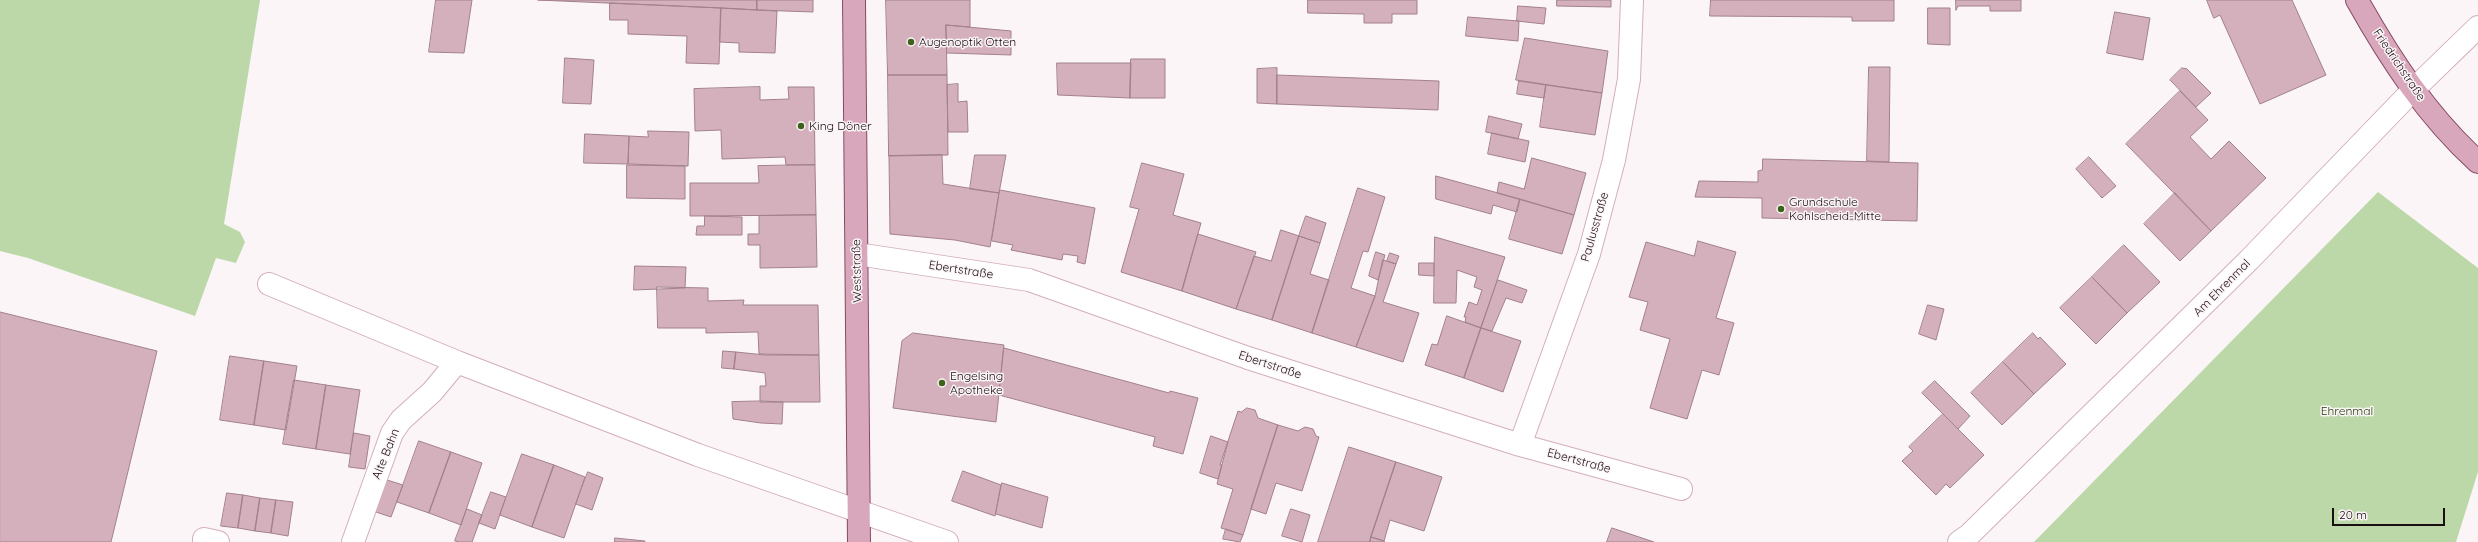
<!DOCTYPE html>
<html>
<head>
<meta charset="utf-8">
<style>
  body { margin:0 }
  #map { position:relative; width:2478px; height:542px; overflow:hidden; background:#fcf5f7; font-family:Quicksand,sans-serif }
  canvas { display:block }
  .scale { position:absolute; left:2332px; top:508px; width:113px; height:18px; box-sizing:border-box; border:2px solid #190e12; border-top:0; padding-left:5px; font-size:12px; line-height:14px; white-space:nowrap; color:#190e12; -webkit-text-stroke:3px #fcf5f7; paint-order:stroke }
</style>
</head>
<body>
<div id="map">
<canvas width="2478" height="542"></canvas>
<div class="scale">20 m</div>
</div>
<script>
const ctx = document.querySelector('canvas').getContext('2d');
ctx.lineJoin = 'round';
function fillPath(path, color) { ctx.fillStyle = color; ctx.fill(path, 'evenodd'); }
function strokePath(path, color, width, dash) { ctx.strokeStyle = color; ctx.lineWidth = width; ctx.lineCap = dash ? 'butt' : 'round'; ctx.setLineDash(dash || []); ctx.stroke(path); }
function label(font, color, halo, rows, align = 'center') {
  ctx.font = font + ' Quicksand,sans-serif'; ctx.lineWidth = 3; ctx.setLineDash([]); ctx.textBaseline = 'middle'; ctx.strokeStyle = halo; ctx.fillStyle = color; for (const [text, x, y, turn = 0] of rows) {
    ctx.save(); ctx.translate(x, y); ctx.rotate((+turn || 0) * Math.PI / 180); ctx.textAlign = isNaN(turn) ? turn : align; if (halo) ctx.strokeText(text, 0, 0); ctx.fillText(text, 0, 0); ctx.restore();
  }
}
const green = new Path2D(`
  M 0,0 L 260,0 L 224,224 L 240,232 L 245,242 L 236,263 L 216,258 L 195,316 L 28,258 L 0,251 Z
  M 2378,192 L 2478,268 L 2478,472 L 2456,542 L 2034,542 Z`);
const building = new Path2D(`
  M 436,0 L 472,0 L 464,53 L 429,52 Z
  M 538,0 L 757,0 L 757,10 L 721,8 Z
  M 757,0 L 813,0 L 813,12 L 757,10 Z
  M 886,0 L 970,0 L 970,27 L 946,25 L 947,75 L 888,75 Z
  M 1308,0 L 1417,0 L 1417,14 L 1392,14 L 1392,23 L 1364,23 L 1364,14 L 1308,13 Z
  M 1557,0 L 1611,0 L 1611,7 L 1557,6 Z
  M 1711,0 L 1894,0 L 1894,21 L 1852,21 L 1852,17 L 1710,16 Z
  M 1956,0 L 2021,0 L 2021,11 L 1990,11 L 1990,6 L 1958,6 L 1956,10 Z
  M 2207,0 L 2292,0 L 2326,75 L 2260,104 L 2220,15 L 2214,18 Z
  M 610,3 L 721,8 L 719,64 L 686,63 L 687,36 L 628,34 L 628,20 L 610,20 Z
  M 1518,6 L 1546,8 L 1544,24 L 1517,21 Z
  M 721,8 L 777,11 L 775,53 L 739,52 L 739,43 L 720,42 Z
  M 1928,8 L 1950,8 L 1950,45 L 1928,44 Z
  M 2115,12 L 2150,18 L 2143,60 L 2107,53 Z
  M 1468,17 L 1519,21 L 1518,41 L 1466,36 Z
  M 946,25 L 1011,31 L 1011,55 L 947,53 Z
  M 1525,38 L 1608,51 L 1602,93 L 1516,80 Z
  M 565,58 L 594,60 L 591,104 L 563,103 Z
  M 1131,59 L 1165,59 L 1165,98 L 1130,98 Z
  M 1057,63 L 1131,63 L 1130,98 L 1058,95 Z
  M 1869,67 L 1890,67 L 1889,162 L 1867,161 Z
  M 1277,68 L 1277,104 L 1257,103 L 1257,69 Z
  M 2182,68 L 2187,69 L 2211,93 L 2196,107 L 2170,80 Z
  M 888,75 L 947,75 L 948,155 L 889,156 Z
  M 1277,75 L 1439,81 L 1438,110 L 1277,104 Z
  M 1519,81 L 1546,85 L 1544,98 L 1517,94 Z
  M 958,84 L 958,102 L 967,101 L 968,132 L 948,132 L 947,85 Z
  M 1546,85 L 1602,93 L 1595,135 L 1540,127 Z
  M 760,87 L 760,100 L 789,99 L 788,87 L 814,87 L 815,165 L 786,165 L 785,157 L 722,159 L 721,130 L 695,131 L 694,89 Z
  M 2180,91 L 2208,120 L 2190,137 L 2211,159 L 2229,141 L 2266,178 L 2211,231 L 2126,144 Z
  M 1489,116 L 1522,124 L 1518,139 L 1486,132 Z
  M 648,131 L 689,132 L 688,166 L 628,164 L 629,136 L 648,137 Z
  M 1492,133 L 1529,141 L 1525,162 L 1488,154 Z
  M 585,134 L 629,136 L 628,164 L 584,163 Z
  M 942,155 L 943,184 L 999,193 L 990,247 L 955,240 L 890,234 L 889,156 Z
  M 975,155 L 1006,155 L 999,193 L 970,189 Z
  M 2089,157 L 2116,186 L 2102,198 L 2076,169 Z
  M 1532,158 L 1586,173 L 1574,215 L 1497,193 L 1499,182 L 1524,189 Z
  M 1763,159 L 1918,163 L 1917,221 L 1762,218 L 1762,198 L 1695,197 L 1699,181 L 1758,182 L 1758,171 L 1762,170 Z
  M 1142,163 L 1184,174 L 1173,215 L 1201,223 L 1182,291 L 1121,272 L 1139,209 L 1130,207 Z
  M 627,165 L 685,166 L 685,199 L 627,198 Z
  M 815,165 L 816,215 L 690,216 L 690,183 L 759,183 L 758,166 Z
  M 1436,176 L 1520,199 L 1517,212 L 1493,205 L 1491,214 L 1436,199 Z
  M 1358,188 L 1385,197 L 1368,252 L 1363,251 L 1351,288 L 1375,296 L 1356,347 L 1312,333 Z
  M 1000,190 L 1095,208 L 1085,264 L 1077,262 L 1078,256 L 1063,254 L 1062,260 L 1011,250 L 1013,245 L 992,241 Z
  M 2175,193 L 2211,231 L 2180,261 L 2144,224 Z
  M 1520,199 L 1574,215 L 1562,254 L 1509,239 Z
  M 816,215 L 817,267 L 760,268 L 760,245 L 748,245 L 748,234 L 759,234 L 759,216 Z
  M 705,216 L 742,217 L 742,235 L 696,235 L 697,226 L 704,226 Z
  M 1306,216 L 1326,223 L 1320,243 L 1299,236 Z
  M 1281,230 L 1299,236 L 1272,320 L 1236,309 L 1254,256 L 1271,261 Z
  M 1198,234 L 1256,252 L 1236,309 L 1182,291 Z
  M 1299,236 L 1320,243 L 1310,274 L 1329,280 L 1312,333 L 1272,320 Z
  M 1435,237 L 1505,257 L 1481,328 L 1465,322 L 1466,317 L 1464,317 L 1469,302 L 1477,305 L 1482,290 L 1474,287 L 1477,277 L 1457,270 L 1456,303 L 1434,303 Z
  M 1698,241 L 1736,252 L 1716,318 L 1734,323 L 1719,375 L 1702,370 L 1687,419 L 1650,408 L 1670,339 L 1640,330 L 1648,302 L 1629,297 L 1646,242 L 1694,256 Z
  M 2124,245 L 2160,282 L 2127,313 L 2092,277 Z
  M 1376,252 L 1385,255 L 1378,280 L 1369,276 Z
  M 1390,253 L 1399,256 L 1396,264 L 1387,261 Z
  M 1383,260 L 1396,264 L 1383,302 L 1419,313 L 1403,362 L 1356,347 L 1375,296 Z
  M 1419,263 L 1434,263 L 1434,276 L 1419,275 Z
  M 635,266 L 686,267 L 685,288 L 634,290 Z
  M 2092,277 L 2127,313 L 2096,344 L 2060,308 Z
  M 1498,280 L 1527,290 L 1522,303 L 1506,298 L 1492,331 L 1481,328 Z
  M 657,287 L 708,288 L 708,301 L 744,300 L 743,305 L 818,305 L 819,355 L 759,354 L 758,332 L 706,333 L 706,328 L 658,328 Z
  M 1928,305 L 1944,309 L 1936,340 L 1919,334 Z
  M 0,312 L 157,351 L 111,542 L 0,542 Z
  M 1447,316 L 1481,328 L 1464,378 L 1425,365 L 1432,344 L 1437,345 Z
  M 1481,328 L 1521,341 L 1503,392 L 1464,378 Z
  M 913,333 L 1004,345 L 996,422 L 893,408 L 902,341 Z
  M 2033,333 L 2038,339 L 2040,337 L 2066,364 L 2034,394 L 2003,362 Z
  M 1004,348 L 1169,393 L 1170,391 L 1198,398 L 1183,454 L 1153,446 L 1155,437 L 999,395 Z
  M 723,351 L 736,352 L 734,369 L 722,368 Z
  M 736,352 L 765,355 L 819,355 L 820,402 L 760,402 L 760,386 L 766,386 L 765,373 L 734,369 Z
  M 230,356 L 264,361 L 254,425 L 220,420 Z
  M 264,361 L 297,366 L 286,430 L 254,425 Z
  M 2003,362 L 2034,394 L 2002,425 L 1971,393 Z
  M 294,380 L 326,385 L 316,449 L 283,444 Z
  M 1935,381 L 1970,416 L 1958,429 L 1922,393 Z
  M 326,385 L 360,390 L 350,454 L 316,449 Z
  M 760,401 L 783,402 L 782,424 L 761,423 L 733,419 L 732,402 Z
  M 1247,408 L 1255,410 L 1258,418 L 1278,425 L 1243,535 L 1221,528 L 1233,489 L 1217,484 L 1222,465 L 1220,465 L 1238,411 L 1241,412 Z
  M 1943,414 L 1984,455 L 1950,488 L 1946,484 L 1936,495 L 1902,461 L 1913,451 L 1909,447 Z
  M 1278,425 L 1298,431 L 1305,427 L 1313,429 L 1316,436 L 1319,437 L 1302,491 L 1276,483 L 1266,514 L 1251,509 Z
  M 354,433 L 370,436 L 365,469 L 349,467 Z
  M 1211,436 L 1228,442 L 1218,479 L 1200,473 Z
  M 419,441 L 451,452 L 429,513 L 397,502 Z
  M 1349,447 L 1396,462 L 1371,537 L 1370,542 L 1318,542 Z
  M 451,452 L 482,463 L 461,525 L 429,513 Z
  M 522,454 L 554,465 L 532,527 L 500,515 Z
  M 1396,462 L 1442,477 L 1424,531 L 1390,520 L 1384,541 L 1371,537 Z
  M 554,465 L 585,477 L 564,538 L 532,527 Z
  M 963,471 L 1001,485 L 995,516 L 952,501 Z
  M 588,472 L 603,478 L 592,510 L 576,504 Z
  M 387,480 L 403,485 L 391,517 L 376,512 Z
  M 1002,483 L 1048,497 L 1042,528 L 996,514 Z
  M 491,492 L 506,497 L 495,529 L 479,523 Z
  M 227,493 L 243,495 L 238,528 L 221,526 Z
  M 243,495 L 260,498 L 255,531 L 238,528 Z
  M 260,498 L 276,500 L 271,533 L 255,531 Z
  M 276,500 L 293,502 L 288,536 L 271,533 Z
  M 467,509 L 482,515 L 472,542 L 459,542 L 455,541 Z
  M 1291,509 L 1310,515 L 1302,542 L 1282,536 Z
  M 1612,528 L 1654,542 L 1607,542 Z
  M 1226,529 L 1243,535 L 1240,542 L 1223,539 Z
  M 1371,537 L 1384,541 L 1385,542 L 1370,542 Z
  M 615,538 L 645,541 L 645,542 L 615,542 Z`);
const minor = new Path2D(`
  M 857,254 L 1029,280 L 1248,358 L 1520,445 L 1681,489
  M 269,284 L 457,362 L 698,455 L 947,542
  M 1520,445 L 1589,254 L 1614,160 L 1629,79 L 1632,0
  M 204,539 L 218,542
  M 353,542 L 392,433 L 401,420 L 432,392 L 457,362
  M 1959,542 L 1969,535 L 2249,260 L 2413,90 L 2478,27`);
const major = new Path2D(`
  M 854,0 L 859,542
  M 2357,0 C 2390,59 2428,117 2478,162`);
const markers = [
  [911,42,4,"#3d621a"],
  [801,126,4,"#3d621a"],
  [1781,209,4,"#3d621a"],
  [942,383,4,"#3d621a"]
];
const poiNames = [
  ["Augenoptik Otten",919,42],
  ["King Döner",809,126],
  ["Grundschule",1789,202],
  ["Kohlscheid-Mitte",1789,216],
  ["Engelsing",950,376],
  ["Apotheke",950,390]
];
const streetNames = [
  ["Friedrichstraße",2399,65,56],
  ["Paulusstraße",1595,227,-74],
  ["Ebertstraße",961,270,9],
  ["Weststraße",857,271,-91],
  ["Am Ehrenmal",2222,288,-45],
  ["Ebertstraße",1270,365,18],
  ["Alte Bahn",386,454,-68],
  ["Ebertstraße",1579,461,15]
];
const parkNames = [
  ["Ehrenmal",2347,411]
];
fillPath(green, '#bcd8a9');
fillPath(building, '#d3b0bc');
strokePath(building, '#a2808c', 1);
strokePath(minor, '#d2afbb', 24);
strokePath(major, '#854b62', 24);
strokePath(minor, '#fff', 22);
strokePath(major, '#d9a7bb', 22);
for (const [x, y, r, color] of markers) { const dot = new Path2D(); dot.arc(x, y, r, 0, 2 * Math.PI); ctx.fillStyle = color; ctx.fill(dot); strokePath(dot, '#fcf5f7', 1.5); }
label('12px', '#190e12', '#fcf5f7', poiNames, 'left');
label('12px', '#190e12', '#fcf5f7', streetNames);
label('12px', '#1f3903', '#fcf5f7', parkNames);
</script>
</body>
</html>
